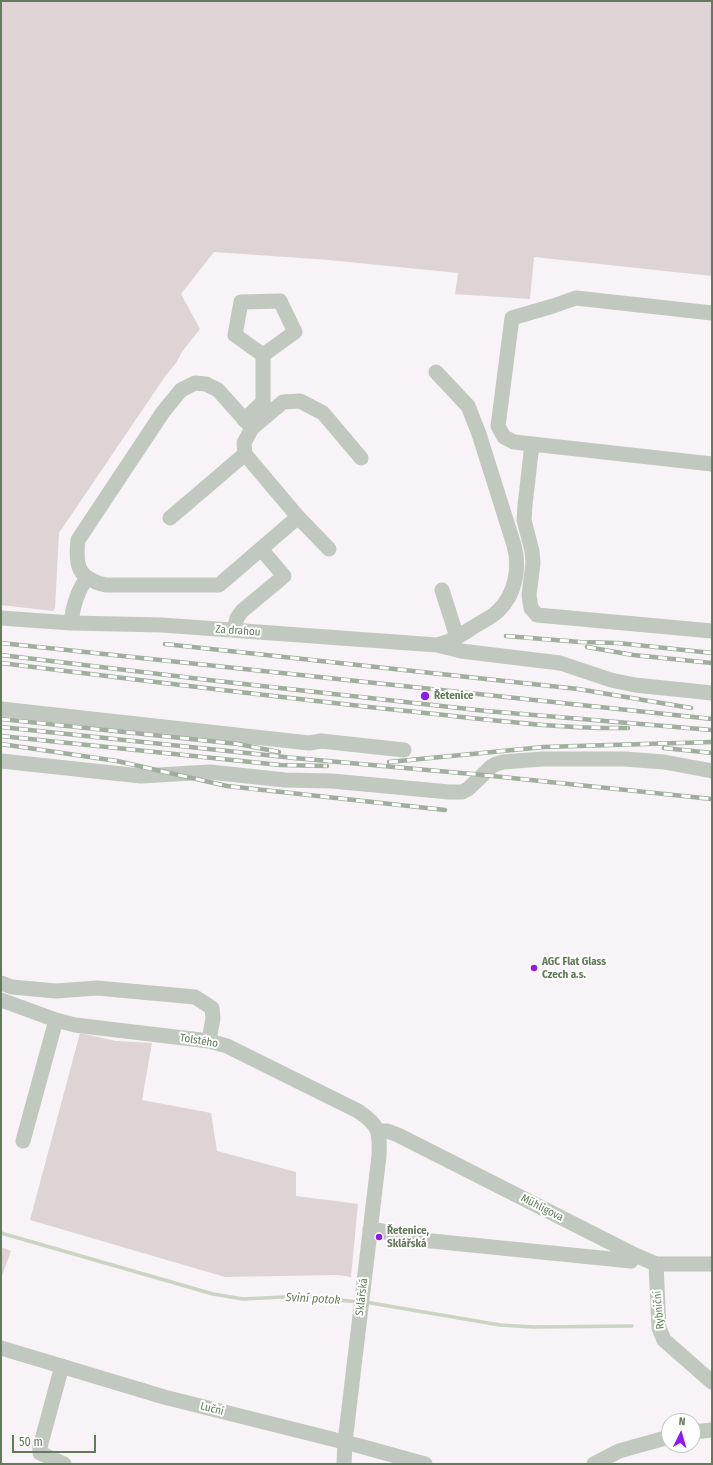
<!DOCTYPE html>
<html>
<head>
<meta charset="utf-8">
<style>
  body { margin:0 }
  #map { position:relative; width:713px; height:1465px; overflow:hidden; background:#f7f3f6; font-family:"Fira Sans Condensed",sans-serif }
  canvas { display:block }
  .frame { position:absolute; inset:0; border:2px solid #637b5b; pointer-events:none }
  .north { position:absolute; left:661px; top:1413px; width:40px; height:40px; box-sizing:border-box; background:#fff; border:1px solid #c1cabd; border-radius:50%; rotate:5deg; font-size:11px; font-weight:700; line-height:16px; text-align:center; color:#637b5b }
  .north::after { content:''; display:block; margin:auto; width:14px; height:18px; background:#9018f2; clip-path:polygon(50% 0,100% 100%,50% 72%,0 100%) }
  .scale { position:absolute; left:12px; top:1435px; width:84px; height:18px; box-sizing:border-box; border:2px solid #637b5b; border-top:0; padding-left:5px; font-size:12px; line-height:14px; white-space:nowrap; color:#637b5b; -webkit-text-stroke:3px #fff; paint-order:stroke }
</style>
</head>
<body>
<div id="map">
<canvas width="713" height="1465"></canvas>
<div class="frame"></div>
<div class="north">N</div>
<div class="scale">50 m</div>
</div>
<script>
const ctx = document.querySelector('canvas').getContext('2d');
ctx.lineJoin = 'round';
function fillPath(path, color) { ctx.fillStyle = color; ctx.fill(path, 'evenodd'); }
function strokePath(path, color, width, dash) { ctx.strokeStyle = color; ctx.lineWidth = width; ctx.lineCap = dash ? 'butt' : 'round'; ctx.setLineDash(dash || []); ctx.stroke(path); }
function label(font, color, halo, rows, align = 'center') {
  ctx.font = font + ' "Fira Sans Condensed",sans-serif'; ctx.lineWidth = 4; ctx.setLineDash([]); ctx.textBaseline = 'middle'; ctx.strokeStyle = halo; ctx.fillStyle = color; for (const [text, x, y, turn = 0] of rows) {
    ctx.save(); ctx.translate(x, y); ctx.rotate((+turn || 0) * Math.PI / 180); ctx.textAlign = isNaN(turn) ? turn : align; if (halo) ctx.strokeText(text, 0, 0); ctx.fillText(text, 0, 0); ctx.restore();
  }
}
const green = new Path2D(`
  M 1,1 L 712,1 L 712,276 L 534,257 L 530,299 L 455,294 L 458,273 L 329,260 L 214,252 L 181,294 L 200,329 L 182,352 L 176,363 L 166,375 L 59,533 L 55,608 L 53,611 L 1,605 Z
  M 80,1033 L 116,1041 L 152,1043 L 142,1100 L 211,1113 L 217,1151 L 296,1172 L 296,1196 L 358,1204 L 351,1277 L 338,1275 L 225,1277 L 30,1220 Z
  M 1,1247 L 11,1251 L 1,1278 Z`);
const stream = new Path2D(`
  M 1,1233 L 213,1294 L 243,1299 L 304,1296 L 358,1302
  M 365,1302 L 500,1325 L 533,1327 L 632,1326`);
const minor = new Path2D(`
  M 712,313 L 576,298 L 553,306 L 512,318 L 498,426 L 504,437 L 514,442 L 712,464
  M 436,372 L 468,406 L 479,434 L 514,545 C 520,567 516,594 498,611 C 492,617 483,621 475,626 C 461,635 453,641 437,645
  M 244,420 L 263,402 L 263,355 L 295,332 L 280,301 L 241,302 L 235,335 L 263,355
  M 252,428 L 218,390 L 206,384 L 195,383 L 181,390 L 163,412 L 78,540 C 75,566 78,579 106,585 L 219,585 L 298,517
  M 532,444 L 525,505 L 524,520 L 532,551 L 533,563 L 529,595 L 531,608 L 537,615 L 712,631
  M 170,518 L 245,454
  M 329,549 L 298,517 L 245,454 L 244,443 L 252,428 L 283,402 L 300,401 L 323,413 L 361,458
  M 442,590 L 457,637
  M 1,618 L 71,623 L 162,625 L 437,645 L 461,651 L 560,663 L 611,680 L 635,685 L 712,693
  M 71,623 C 73,606 77,591 87,578
  M 234,630 L 237,618 L 242,611 L 284,576 L 261,549
  M 1,709 L 309,743 L 321,741 L 404,750
  M 1,761 L 141,776 L 210,772 L 285,780 L 332,781 L 449,792 L 462,792 L 468,789 L 491,767 L 496,764 L 503,762 L 542,759 L 625,759 L 664,762 L 712,771
  M 1,983 L 12,987 L 56,991 L 97,988 L 195,997 L 212,1008 L 213,1018 L 209,1041
  M 1,1000 L 56,1020 L 75,1025 L 209,1041 L 227,1046 L 358,1111 C 379,1125 380,1131 379,1156 L 345,1442 L 344,1464
  M 378,1131 L 387,1131 L 398,1135 L 635,1255 L 656,1264 L 712,1264
  M 23,1141 L 56,1020
  M 370,1229 L 382,1231 L 402,1238 L 631,1261 L 635,1255
  M 656,1264 L 659,1328 L 664,1340 L 712,1382
  M 1,1348 L 164,1397 L 360,1446 L 425,1464
  M 62,1366 L 40,1447 L 40,1453 L 64,1464
  M 693,1432 L 712,1430
  M 594,1464 L 619,1451 L 669,1437`);
const rail = new Path2D(`
  M 506,636 L 580,642 L 618,643 L 712,653
  M 1,643 L 712,719
  M 165,644 L 578,689 L 691,708
  M 587,647 L 633,655 L 712,663
  M 1,655 L 217,681 L 486,711 L 712,730
  M 1,663 C 130,679 259,695 388,709 C 468,717 548,729 628,728
  M 1,719 L 238,744 L 279,752
  M 1,727 L 294,758 L 483,775 L 712,799
  M 1,736 L 280,765 L 327,766
  M 1,744 L 117,761 L 227,786 L 445,810
  M 664,748 L 712,753
  M 389,762 L 544,747 L 712,742`);
const markers = [
  [425,696,5,"#9018f2"],
  [534,968,4,"#9018f2"],
  [379,1237,4,"#9018f2"]
];
const streetNames = [
  ["Za drahou",238,631,4],
  ["Tolstého",199,1041,9],
  ["Mühligova",542,1208,27],
  ["Sklářská",362,1297,-83],
  ["Rybniční",659,1310,-95],
  ["Luční",212,1409,14]
];
const poiNames = [
  ["Řetenice",434,696],
  ["AGC Flat Glass",542,962],
  ["Czech a.s.",542,975],
  ["Řetenice,",387,1231],
  ["Sklářská",387,1244]
];
const waterNames = [
  ["Sviní potok",313,1299,3]
];
fillPath(green, '#dfd4d5');
strokePath(stream, '#cad3c4', 3.5);
strokePath(minor, '#c1c8bf', 15);
strokePath(rail, '#a1ad9e', 4.5);
strokePath(rail, '#fff', 3, [9]);
for (const [x, y, r, color] of markers) { const dot = new Path2D(); dot.arc(x, y, r, 0, 2 * Math.PI); ctx.fillStyle = color; ctx.fill(dot); strokePath(dot, '#fff', 1.5); }
label('11px', '#637b5b', '#fff', streetNames);
label('bold 11px', '#637b5b', '#fff', poiNames, 'left');
label('italic 12px', '#687c5a', '#fff', waterNames);
</script>
</body>
</html>
